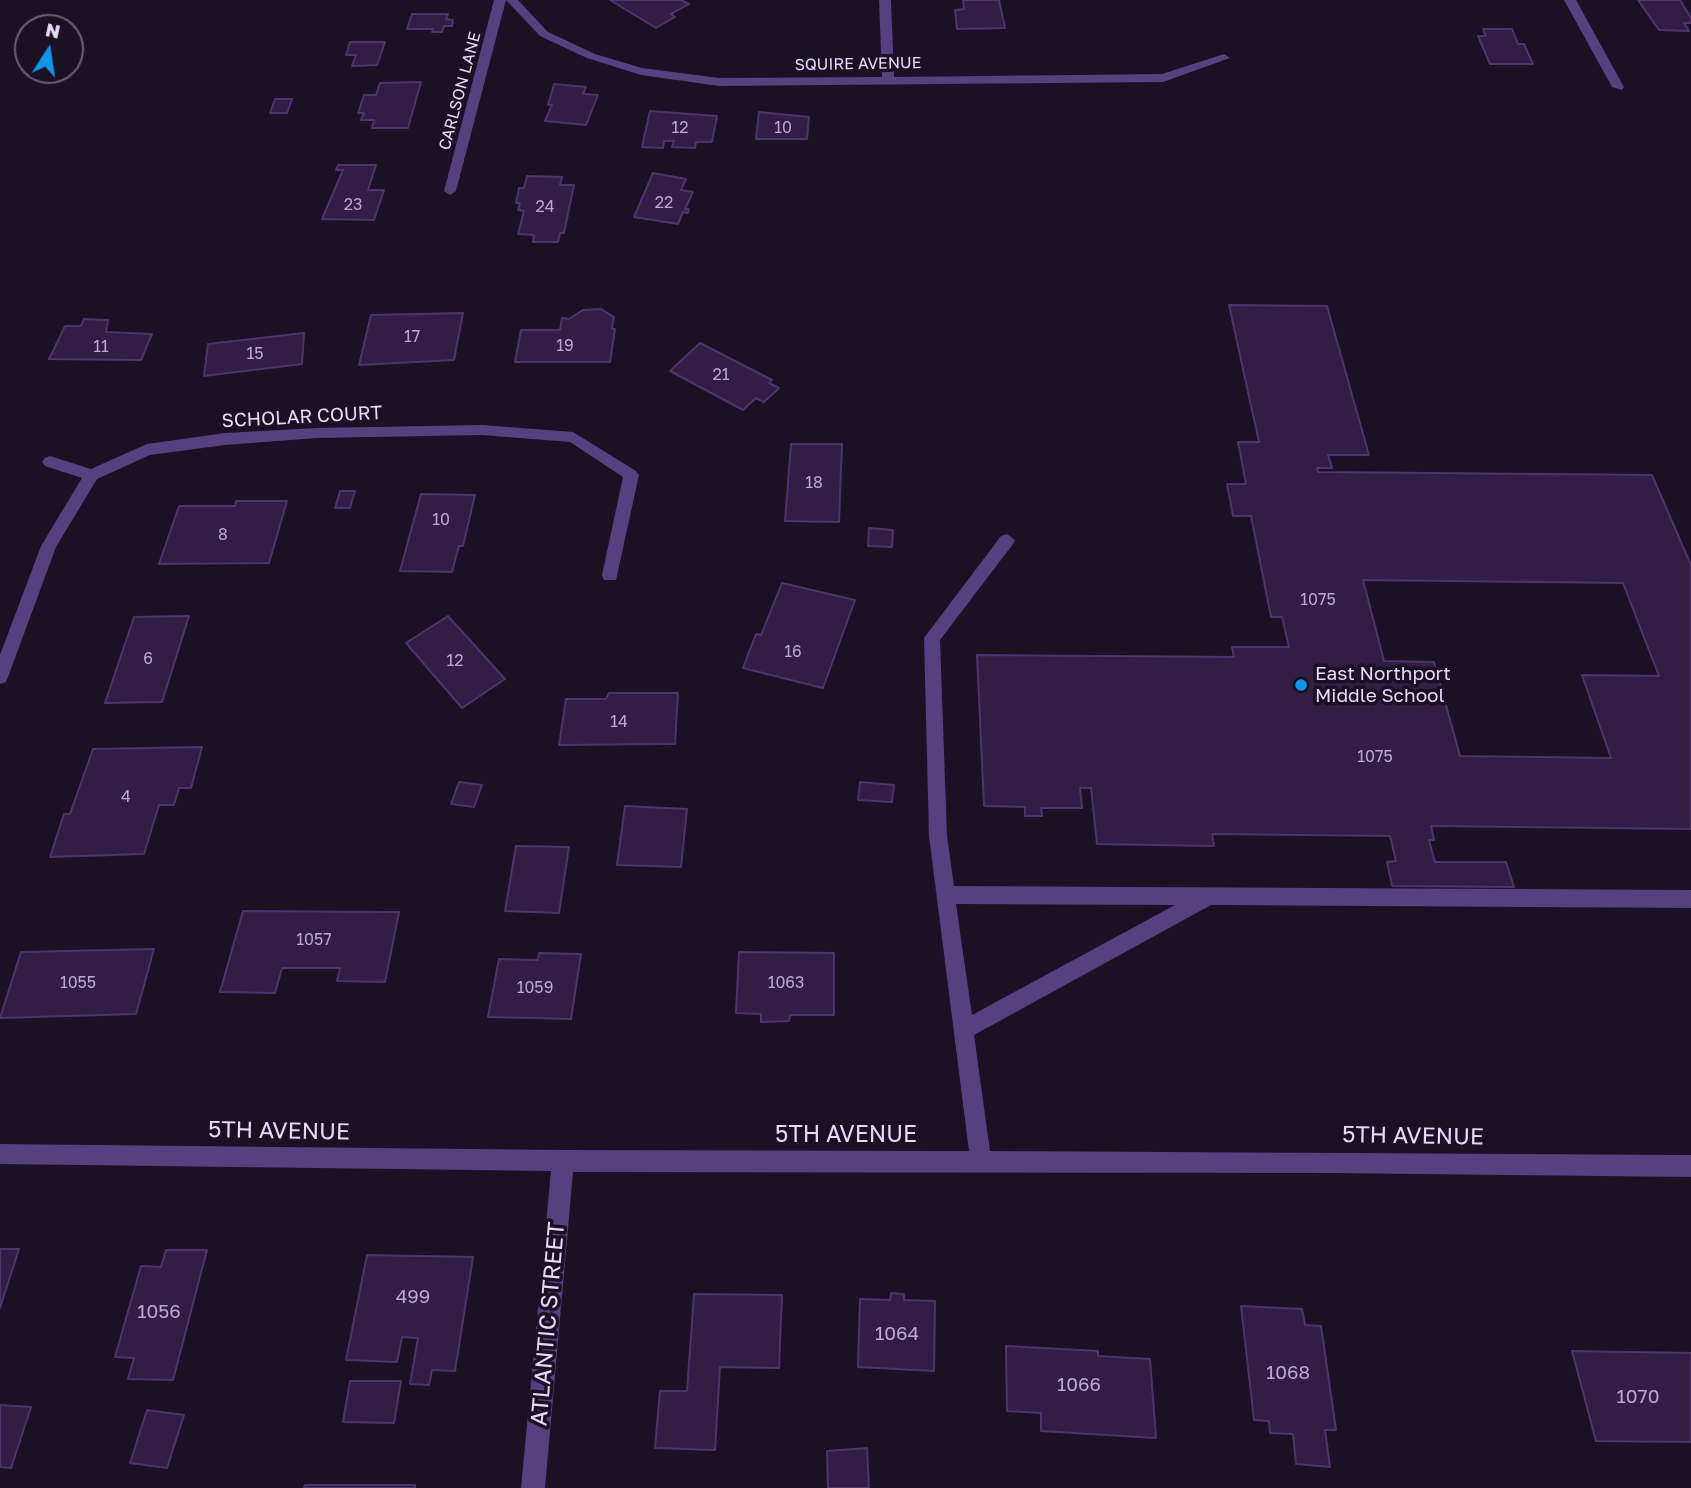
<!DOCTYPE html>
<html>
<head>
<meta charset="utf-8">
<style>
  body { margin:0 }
  #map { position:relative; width:1691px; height:1488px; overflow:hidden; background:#1a1125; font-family:"Golos Text",sans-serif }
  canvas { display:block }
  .north { position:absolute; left:14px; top:14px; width:70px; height:70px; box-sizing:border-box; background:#1a1125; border:2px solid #6c617b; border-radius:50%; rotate:12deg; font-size:19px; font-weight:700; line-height:28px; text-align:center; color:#e7d8fc }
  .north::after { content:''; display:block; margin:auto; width:24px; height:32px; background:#1395ec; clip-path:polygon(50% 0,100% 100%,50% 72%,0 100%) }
</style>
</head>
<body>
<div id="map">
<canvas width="1691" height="1488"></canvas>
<div class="north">N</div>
</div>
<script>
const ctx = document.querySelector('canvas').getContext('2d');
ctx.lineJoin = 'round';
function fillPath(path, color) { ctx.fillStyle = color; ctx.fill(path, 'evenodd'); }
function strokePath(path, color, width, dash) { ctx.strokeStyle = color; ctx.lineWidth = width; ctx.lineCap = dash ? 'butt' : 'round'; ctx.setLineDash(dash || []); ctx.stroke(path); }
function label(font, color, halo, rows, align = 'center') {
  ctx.font = font + ' "Golos Text",sans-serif'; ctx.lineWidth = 7; ctx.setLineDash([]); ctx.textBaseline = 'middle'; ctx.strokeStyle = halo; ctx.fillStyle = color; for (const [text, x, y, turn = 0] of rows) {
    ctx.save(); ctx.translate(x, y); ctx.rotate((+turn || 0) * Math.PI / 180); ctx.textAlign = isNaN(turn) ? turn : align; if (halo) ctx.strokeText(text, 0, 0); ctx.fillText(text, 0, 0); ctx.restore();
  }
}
const building = new Path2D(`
  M 610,0 L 681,0 L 689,4 L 671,14 L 675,17 L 656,28 Z
  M 963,0 L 999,0 L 1005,28 L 957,29 L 955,10 L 964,9 Z
  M 1638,0 L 1680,0 L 1691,18 L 1691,23 L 1684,23 L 1689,31 L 1659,30 Z
  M 412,14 L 448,14 L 446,19 L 453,20 L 452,26 L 444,26 L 442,32 L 432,32 L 433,29 L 407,29 Z
  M 1483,29 L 1512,29 L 1518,44 L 1524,44 L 1533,64 L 1490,64 L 1478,36 L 1486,36 Z
  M 350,42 L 385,42 L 377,65 L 352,66 L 356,55 L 346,55 Z
  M 421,82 L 408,128 L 372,128 L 374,120 L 361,120 L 364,113 L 358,113 L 364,95 L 376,95 L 380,83 Z
  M 554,84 L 586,87 L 583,94 L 598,95 L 586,125 L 545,121 L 552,105 L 548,105 Z
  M 275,99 L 292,99 L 287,113 L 270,113 Z
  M 650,111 L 717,116 L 712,142 L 696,142 L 695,148 L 672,147 L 674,141 L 664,141 L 663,148 L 642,147 Z
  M 759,112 L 809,117 L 807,139 L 756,139 Z
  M 338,165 L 376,165 L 368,190 L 384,190 L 374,220 L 322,219 L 343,170 L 336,170 Z
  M 653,173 L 686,179 L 681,190 L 693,192 L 685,209 L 689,209 L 688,213 L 683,212 L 678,224 L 634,217 Z
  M 527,176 L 562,177 L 560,185 L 574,185 L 564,233 L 560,233 L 558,242 L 533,242 L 534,235 L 518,234 L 524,211 L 518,210 L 520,203 L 516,203 L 519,188 L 524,188 Z
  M 1229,305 L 1327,306 L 1369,455 L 1328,455 L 1332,468 L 1317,468 L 1318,472 L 1652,475 L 1691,565 L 1691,829 L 1431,826 L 1434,840 L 1429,840 L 1435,862 L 1506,862 L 1514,887 L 1392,886 L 1387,862 L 1396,861 L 1390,836 L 1212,834 L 1214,846 L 1097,844 L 1091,788 L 1080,788 L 1082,808 L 1041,808 L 1042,816 L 1025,816 L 1025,807 L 984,806 L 977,655 L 1234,657 L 1232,647 L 1289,647 L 1282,617 L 1271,617 L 1251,516 L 1233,516 L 1227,484 L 1246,484 L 1238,442 L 1259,442 ZM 1363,580 L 1623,583 L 1659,676 L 1582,675 L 1611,758 L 1460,756 L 1434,662 L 1384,661 Z
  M 601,309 L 614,317 L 612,329 L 615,329 L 610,362 L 515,362 L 521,330 L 560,330 L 562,318 L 569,319 L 583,310 Z
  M 463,313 L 454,360 L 359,365 L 371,315 Z
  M 84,319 L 108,320 L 106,332 L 152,334 L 141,360 L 49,359 L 65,326 L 81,326 Z
  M 304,333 L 302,364 L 204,376 L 208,344 Z
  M 700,343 L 772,380 L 769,383 L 779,388 L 764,402 L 756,398 L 743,410 L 670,371 Z
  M 791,444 L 842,444 L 839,522 L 785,521 Z
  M 340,491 L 355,491 L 350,508 L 335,508 Z
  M 421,494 L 475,495 L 463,546 L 459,546 L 452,572 L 400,571 Z
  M 236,501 L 287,501 L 269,563 L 159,564 L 179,506 L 235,506 Z
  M 869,528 L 893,530 L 892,547 L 868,546 Z
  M 782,583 L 855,600 L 823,688 L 743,668 L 756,634 L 761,635 Z
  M 189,616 L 162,702 L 105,703 L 134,617 Z
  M 448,616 L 505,679 L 462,708 L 406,643 Z
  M 609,693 L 678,693 L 675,744 L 559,745 L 566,699 L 606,699 Z
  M 202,747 L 191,788 L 179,788 L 174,805 L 159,805 L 144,854 L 50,857 L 64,814 L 70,814 L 93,749 Z
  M 459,782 L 482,785 L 474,807 L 451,804 Z
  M 860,782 L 894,785 L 892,802 L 858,800 Z
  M 625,806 L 687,809 L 681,867 L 617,865 Z
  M 516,846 L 569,847 L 559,913 L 505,911 Z
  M 243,911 L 399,912 L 385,982 L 337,981 L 340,968 L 282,968 L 275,993 L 220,992 Z
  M 154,949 L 136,1014 L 0,1018 L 21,952 Z
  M 739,952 L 834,953 L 834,1015 L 790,1015 L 789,1021 L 761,1022 L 761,1014 L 736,1013 Z
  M 539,953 L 581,954 L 571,1019 L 488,1017 L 499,959 L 538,960 Z
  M 0,1249 L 19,1249 L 0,1308 Z
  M 166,1250 L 207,1250 L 173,1380 L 128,1379 L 134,1358 L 115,1357 L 141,1266 L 161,1267 Z
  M 367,1255 L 473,1257 L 455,1371 L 432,1370 L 429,1385 L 410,1384 L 418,1338 L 402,1337 L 397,1362 L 346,1360 Z
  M 891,1293 L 904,1294 L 904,1300 L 935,1301 L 934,1371 L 858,1367 L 860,1299 L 890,1300 Z
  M 694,1294 L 782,1295 L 779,1368 L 720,1367 L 715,1450 L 655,1448 L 660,1391 L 687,1391 Z
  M 1241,1306 L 1302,1309 L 1305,1325 L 1321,1326 L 1336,1430 L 1325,1430 L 1330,1467 L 1296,1464 L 1293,1434 L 1270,1433 L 1269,1421 L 1254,1420 Z
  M 1006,1346 L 1098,1351 L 1098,1356 L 1150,1359 L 1156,1438 L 1041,1431 L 1041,1413 L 1007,1411 Z
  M 1572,1351 L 1691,1353 L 1691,1442 L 1596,1441 Z
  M 350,1381 L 401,1381 L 394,1423 L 343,1422 Z
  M 0,1405 L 31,1407 L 11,1468 L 0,1467 Z
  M 147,1410 L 184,1415 L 167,1468 L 130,1463 Z
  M 867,1448 L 869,1488 L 828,1488 L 827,1451 Z
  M 305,1485 L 415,1485 L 415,1488 L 304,1488 Z`);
const minor = new Path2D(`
  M 494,0 L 506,0 L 456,191 L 450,195 L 444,191 Z
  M 506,0 L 518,0 L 548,32 L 595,54 L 642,68 L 719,78 L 882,77 L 879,0 L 891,0 L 894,77 L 1162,74 L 1224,54 L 1230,58 L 1163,82 L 719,86 L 641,75 L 587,58 L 540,36 Z
  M 1564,0 L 1576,0 L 1624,87 L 1622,90 L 1612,87 Z
  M 482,425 L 573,432 L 636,471 L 639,475 L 616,580 L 604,580 L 602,575 L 623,477 L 570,442 L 482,435 L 317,438 L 225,445 L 150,455 L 97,479 L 56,547 L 8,677 L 6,682 L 0,684 L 0,655 L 41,546 L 82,478 L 45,466 L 42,462 L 45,458 L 50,456 L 91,469 L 147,444 L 225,433 L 317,428 Z
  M 1007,534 L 1015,540 L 1013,544 L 940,640 L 947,836 L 954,886 L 1691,890 L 1691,908 L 1211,905 L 974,1035 L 990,1151 L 1691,1155 L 1691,1177 L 1328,1173 L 573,1172 L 545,1488 L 521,1488 L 551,1171 L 0,1164 L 0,1144 L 563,1150 L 969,1151 L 929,836 L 924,638 L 1001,536 ZM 956,904 L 1175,905 L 972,1015 Z`);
const markers = [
  [1301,685,7,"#1395ec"]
];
const farStreetnames = [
  ["SQUIRE AVENUE",858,64,-1],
  ["CARLSON LANE",460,91,-75]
];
const numberNames = [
  ["12",680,128],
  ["10",783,128],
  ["22",664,203],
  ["23",353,205],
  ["24",545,207],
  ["17",412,337],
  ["19",565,346],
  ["11",101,347],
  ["15",255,354],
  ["21",721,375],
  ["18",814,483],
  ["10",441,520],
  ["8",223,535],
  ["1075",1318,600],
  ["16",793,652],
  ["6",148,659],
  ["12",455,661],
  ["14",619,722],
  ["1075",1375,757],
  ["4",126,797],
  ["1057",314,940],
  ["1055",78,983],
  ["1063",786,983],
  ["1059",535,988]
];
const streetNames = [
  ["SCHOLAR COURT",302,417,-3]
];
const poiNames = [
  ["East Northport",1315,674],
  ["Middle School",1315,696]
];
const nearNumbernames = [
  ["499",413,1297],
  ["1056",159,1312],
  ["1064",897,1334],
  ["1068",1288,1373],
  ["1066",1079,1385],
  ["1070",1638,1397]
];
const nearStreetnames = [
  ["5TH AVENUE",279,1131,1],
  ["5TH AVENUE",846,1135],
  ["5TH AVENUE",1413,1136,1],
  ["ATLANTIC STREET",548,1324,-85]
];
fillPath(building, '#311e44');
strokePath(building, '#50326e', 2);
fillPath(minor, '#554080');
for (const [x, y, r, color] of markers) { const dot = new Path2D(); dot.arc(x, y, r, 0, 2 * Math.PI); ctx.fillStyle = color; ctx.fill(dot); strokePath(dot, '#1a1125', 2.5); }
label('16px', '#e7d8fc', '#1a1125', farStreetnames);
label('16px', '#baaace', null, numberNames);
label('19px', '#e7d8fc', '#1a1125', streetNames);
label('19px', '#e7d8fc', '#1a1125', poiNames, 'left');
label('19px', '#baaace', null, nearNumbernames);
label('23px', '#e7d8fc', '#1a1125', nearStreetnames);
</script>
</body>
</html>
